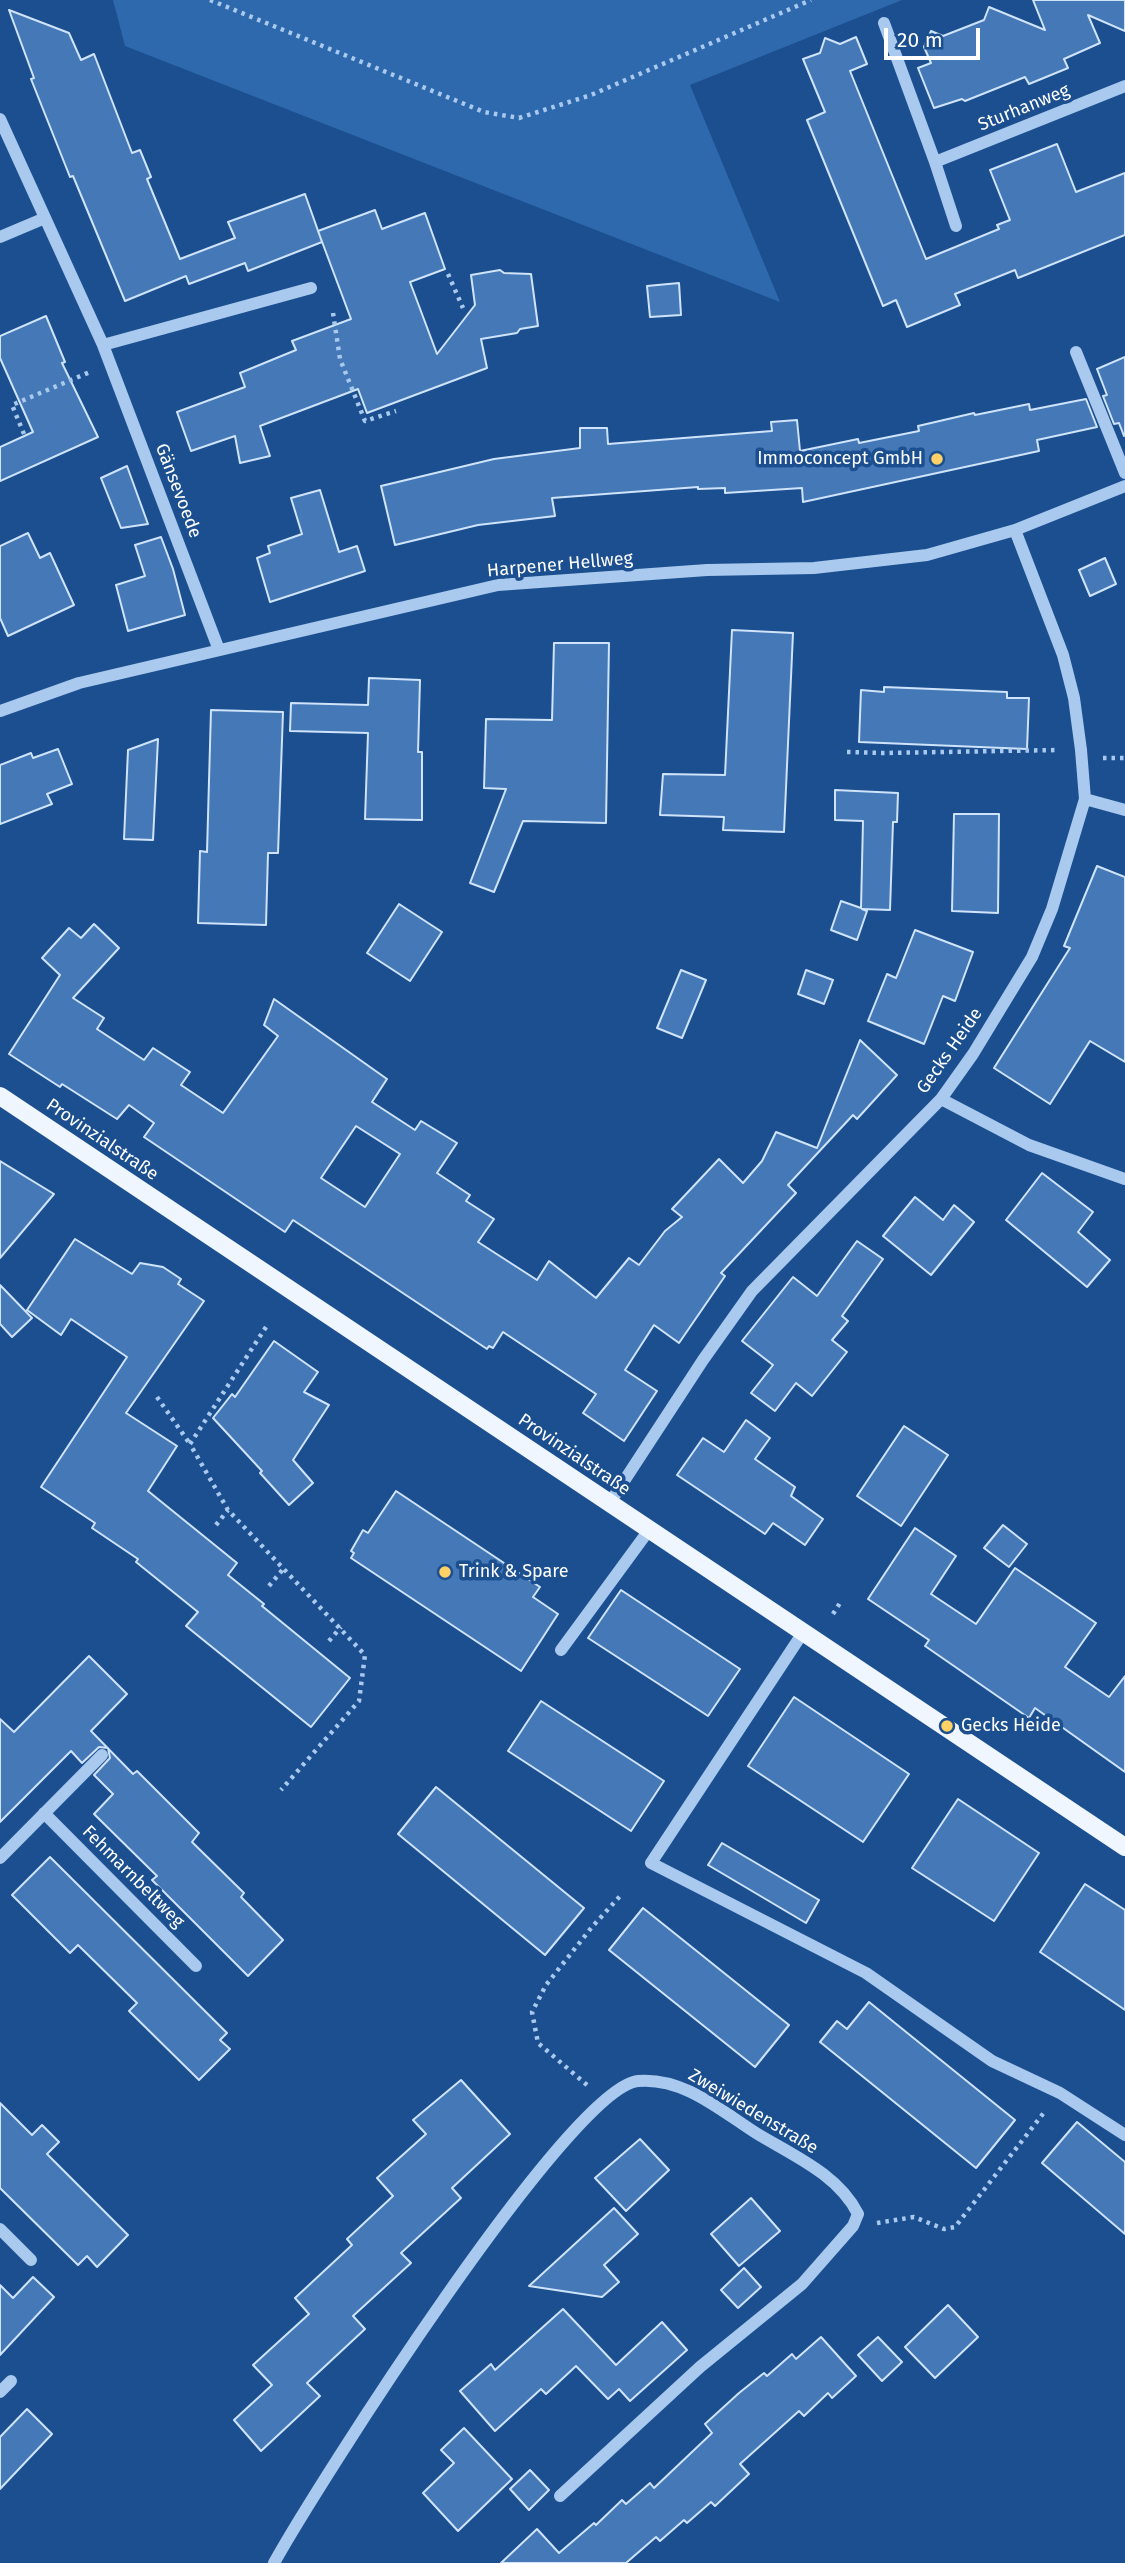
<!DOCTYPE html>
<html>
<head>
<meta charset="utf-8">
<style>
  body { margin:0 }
  #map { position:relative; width:1125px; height:2563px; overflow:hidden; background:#1b4f8f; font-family:"Fira Sans",sans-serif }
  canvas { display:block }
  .scale { position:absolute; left:884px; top:28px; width:96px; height:32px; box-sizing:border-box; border:4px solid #fff; border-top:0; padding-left:9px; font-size:21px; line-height:24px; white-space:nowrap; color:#fff; -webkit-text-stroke:5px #1b4f8f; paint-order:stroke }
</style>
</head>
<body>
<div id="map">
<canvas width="1125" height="2563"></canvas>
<div class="scale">20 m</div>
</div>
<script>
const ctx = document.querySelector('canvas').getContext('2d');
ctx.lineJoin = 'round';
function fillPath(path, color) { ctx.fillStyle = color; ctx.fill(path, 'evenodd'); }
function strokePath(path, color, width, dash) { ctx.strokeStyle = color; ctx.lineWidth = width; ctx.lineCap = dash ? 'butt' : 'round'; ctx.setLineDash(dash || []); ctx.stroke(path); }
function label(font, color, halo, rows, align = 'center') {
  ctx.font = font + ' "Fira Sans",sans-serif'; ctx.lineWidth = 7; ctx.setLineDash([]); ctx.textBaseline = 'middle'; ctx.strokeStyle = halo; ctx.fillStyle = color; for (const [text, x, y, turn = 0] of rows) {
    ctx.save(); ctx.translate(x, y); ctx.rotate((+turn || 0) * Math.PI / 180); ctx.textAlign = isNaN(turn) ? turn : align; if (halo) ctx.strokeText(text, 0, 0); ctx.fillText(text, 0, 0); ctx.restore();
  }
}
const green = new Path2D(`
  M 113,0 L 902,0 L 690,85 L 780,302 L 125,46 Z`);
const building = new Path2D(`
  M 1033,0 L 1125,0 L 1125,31 L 1088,15 L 1100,43 L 1064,59 L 1068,68 L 1029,84 L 1025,77 L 965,101 L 962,99 L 934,108 L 918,68 L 931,63 L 924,47 L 931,31 L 943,36 L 984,20 L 989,7 L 1045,30 Z
  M 9,10 L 69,33 L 81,60 L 94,54 L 132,153 L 140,150 L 151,177 L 147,179 L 180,259 L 235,238 L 228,222 L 305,194 L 322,242 L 248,271 L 245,263 L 189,284 L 186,276 L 125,301 L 73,176 L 70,177 L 31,79 L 34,78 Z
  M 856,37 L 867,64 L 850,71 L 926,259 L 999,229 L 997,225 L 1010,220 L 990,170 L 1057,144 L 1076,192 L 1125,173 L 1125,235 L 1018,278 L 1015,270 L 955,294 L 960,305 L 907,327 L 896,300 L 883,306 L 807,120 L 825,112 L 803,59 L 820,53 L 825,38 L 840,44 Z
  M 375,210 L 382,229 L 425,213 L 445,269 L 410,282 L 437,354 L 475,305 L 471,275 L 500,270 L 504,273 L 531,274 L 538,326 L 520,329 L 517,333 L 481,339 L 487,368 L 367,413 L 358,389 L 260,426 L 270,456 L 240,463 L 235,436 L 191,451 L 177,412 L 245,387 L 240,373 L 296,350 L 292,341 L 351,319 L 318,231 Z
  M 679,283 L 681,315 L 650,317 L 647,286 Z
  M 46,316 L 65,362 L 62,363 L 98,437 L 0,481 L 0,447 L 33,432 L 0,358 L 0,336 Z
  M 1125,357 L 1125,435 L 1124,436 L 1119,423 L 1114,424 L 1103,396 L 1107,395 L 1097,369 Z
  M 1086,399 L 1097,427 L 1037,440 L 1039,451 L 803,502 L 802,488 L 725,493 L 725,488 L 698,489 L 698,487 L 552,498 L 555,516 L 478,525 L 395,545 L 381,486 L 494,459 L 580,448 L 580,428 L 607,428 L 608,444 L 772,431 L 771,422 L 797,420 L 800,451 L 858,439 L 859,443 L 919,431 L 918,426 L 974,413 L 975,415 L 1029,404 L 1030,410 Z
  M 127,466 L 148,524 L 121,528 L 101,478 Z
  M 320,490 L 339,552 L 357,546 L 365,571 L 270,602 L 257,558 L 270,553 L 268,546 L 302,534 L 291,498 Z
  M 28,533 L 40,558 L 50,553 L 74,605 L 8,636 L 0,618 L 0,546 Z
  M 161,537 L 173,569 L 185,615 L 128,631 L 116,585 L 145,576 L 135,545 Z
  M 1105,558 L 1116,584 L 1090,596 L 1079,570 Z
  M 732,630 L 793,633 L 784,832 L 723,830 L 724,817 L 660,815 L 663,774 L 725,775 Z
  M 554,643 L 609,643 L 606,823 L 523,821 L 494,892 L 470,883 L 506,789 L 484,788 L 486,719 L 552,720 Z
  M 369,678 L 420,680 L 418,752 L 422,752 L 422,820 L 365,819 L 368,733 L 290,731 L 291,703 L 368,705 Z
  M 884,687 L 1007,692 L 1007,698 L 1029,698 L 1027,749 L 859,742 L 861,690 L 884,692 Z
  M 211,710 L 283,712 L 278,853 L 268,853 L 266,925 L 198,923 L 200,851 L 207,852 Z
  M 158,739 L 153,840 L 124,839 L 128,750 Z
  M 58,749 L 72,784 L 47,794 L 52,804 L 0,824 L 0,765 L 31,753 L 33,758 Z
  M 835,790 L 898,793 L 897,822 L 893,822 L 890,910 L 862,909 L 867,911 L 857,940 L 831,930 L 841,901 L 861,908 L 863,821 L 835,820 Z
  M 954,814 L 999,814 L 998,913 L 952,911 Z
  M 1097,866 L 1125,877 L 1125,1062 L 1090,1041 L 1050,1104 L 994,1068 L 1070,948 L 1064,946 Z
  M 399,904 L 442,932 L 410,981 L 367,953 Z
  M 94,924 L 119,948 L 73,998 L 104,1018 L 97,1029 L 144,1060 L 153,1048 L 190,1072 L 181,1085 L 223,1113 L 278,1036 L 264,1025 L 274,999 L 387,1079 L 372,1102 L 415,1130 L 421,1121 L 457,1143 L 437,1173 L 470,1195 L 466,1201 L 494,1219 L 478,1242 L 537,1280 L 549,1261 L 596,1298 L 629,1258 L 639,1265 L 665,1231 L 682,1217 L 672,1209 L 719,1159 L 743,1183 L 762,1161 L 776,1132 L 817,1148 L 860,1040 L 897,1075 L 857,1119 L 853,1115 L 788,1185 L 796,1193 L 721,1273 L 725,1276 L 679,1343 L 654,1325 L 625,1370 L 657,1391 L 624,1441 L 583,1413 L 596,1394 L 503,1332 L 493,1348 L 489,1346 L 487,1349 L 293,1220 L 285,1232 L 144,1137 L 154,1123 L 129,1105 L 117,1119 L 62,1084 L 60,1087 L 9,1054 L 60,975 L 42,958 L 69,928 L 81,938 ZM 356,1126 L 400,1154 L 365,1207 L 321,1178 Z
  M 915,930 L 973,952 L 955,1001 L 943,996 L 924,1044 L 868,1021 L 887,974 L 896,978 Z
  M 681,970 L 706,980 L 682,1038 L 657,1028 Z
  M 806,970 L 833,980 L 824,1004 L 798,994 Z
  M 0,1161 L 54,1194 L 0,1258 Z
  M 1042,1173 L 1093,1212 L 1078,1232 L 1110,1260 L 1087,1287 L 1006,1220 Z
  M 915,1197 L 943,1220 L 954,1205 L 974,1222 L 931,1275 L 883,1236 Z
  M 75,1239 L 132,1274 L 140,1263 L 163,1267 L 181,1279 L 178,1284 L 204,1301 L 126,1413 L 177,1446 L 148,1491 L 237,1563 L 228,1575 L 264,1604 L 262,1606 L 350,1678 L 311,1727 L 186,1626 L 198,1612 L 136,1562 L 138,1559 L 92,1528 L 95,1523 L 41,1487 L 127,1357 L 71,1319 L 61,1335 L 27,1310 Z
  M 857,1241 L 883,1259 L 842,1316 L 848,1321 L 832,1340 L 847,1352 L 812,1396 L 796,1383 L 775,1411 L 751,1393 L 773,1365 L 742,1341 L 793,1277 L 817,1296 Z
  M 0,1285 L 32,1318 L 12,1337 L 0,1324 Z
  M 274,1341 L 318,1372 L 304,1392 L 329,1405 L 293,1460 L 313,1483 L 289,1505 L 260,1473 L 262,1471 L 213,1418 L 232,1394 L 235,1397 Z
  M 746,1420 L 770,1438 L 755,1459 L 795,1487 L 791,1496 L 823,1519 L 805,1545 L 773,1523 L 765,1534 L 677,1475 L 703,1438 L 724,1452 Z
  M 904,1426 L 948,1455 L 901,1526 L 857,1496 Z
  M 396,1491 L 540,1587 L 533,1597 L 558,1614 L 521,1671 L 351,1558 L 354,1553 L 351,1551 L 363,1530 L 368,1533 Z
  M 1003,1525 L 1027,1544 L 1009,1567 L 984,1548 Z
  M 915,1528 L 956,1556 L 931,1594 L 976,1624 L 1015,1568 L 1096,1623 L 1065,1667 L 1109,1697 L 1125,1676 L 1125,1772 L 1035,1708 L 1029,1718 L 925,1646 L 929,1640 L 868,1599 Z
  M 621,1590 L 740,1669 L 708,1716 L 588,1638 Z
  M 89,1656 L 127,1694 L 91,1731 L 133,1774 L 137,1771 L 199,1833 L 192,1842 L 244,1893 L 241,1897 L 283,1940 L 248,1976 L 152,1880 L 157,1876 L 94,1814 L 113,1794 L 94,1775 L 110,1758 L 108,1748 L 99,1747 L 82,1763 L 71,1751 L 0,1822 L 0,1719 L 14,1732 Z
  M 794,1697 L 909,1774 L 863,1842 L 748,1766 Z
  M 541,1701 L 664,1781 L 631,1831 L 508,1751 Z
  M 436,1787 L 584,1908 L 545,1955 L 398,1834 Z
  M 958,1799 L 1039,1853 L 994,1921 L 912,1868 Z
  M 722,1843 L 819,1900 L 806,1923 L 708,1865 Z
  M 50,1857 L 227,2033 L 220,2040 L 230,2049 L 199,2080 L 129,2011 L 137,2003 L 78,1945 L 70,1953 L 12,1895 Z
  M 1085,1884 L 1125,1910 L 1125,2010 L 1040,1952 Z
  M 643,1908 L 789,2025 L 755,2067 L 609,1950 Z
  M 869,2002 L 1015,2120 L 976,2168 L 820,2042 L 837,2021 L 847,2029 Z
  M 461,2080 L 510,2134 L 452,2188 L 461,2198 L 401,2253 L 411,2263 L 353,2316 L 365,2329 L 307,2383 L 320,2396 L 261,2451 L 234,2420 L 272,2385 L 253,2365 L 309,2314 L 295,2298 L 352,2245 L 347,2239 L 393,2196 L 377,2178 L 426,2134 L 413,2120 Z
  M 0,2103 L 32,2135 L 42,2125 L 59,2142 L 47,2154 L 128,2235 L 97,2267 L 87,2256 L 78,2265 L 0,2188 Z
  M 1077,2122 L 1125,2162 L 1125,2234 L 1042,2163 Z
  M 640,2139 L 669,2170 L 626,2211 L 595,2178 Z
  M 751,2198 L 780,2231 L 739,2266 L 711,2234 Z
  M 614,2208 L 638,2234 L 604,2265 L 619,2282 L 602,2297 L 529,2286 Z
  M 744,2268 L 761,2287 L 738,2308 L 721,2290 Z
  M 33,2277 L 54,2297 L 0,2355 L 0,2285 L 13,2298 Z
  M 948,2305 L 978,2337 L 935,2378 L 905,2347 Z
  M 563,2309 L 616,2365 L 662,2322 L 687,2350 L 630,2401 L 619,2389 L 608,2399 L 576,2366 L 546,2394 L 541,2389 L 495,2431 L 460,2391 L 491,2364 L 495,2370 Z
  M 821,2337 L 856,2376 L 832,2398 L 828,2393 L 804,2416 L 799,2411 L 740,2464 L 749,2474 L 715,2506 L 711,2502 L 687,2523 L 684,2520 L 660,2541 L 656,2537 L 626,2563 L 501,2563 L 537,2529 L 559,2553 L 594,2523 L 596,2525 L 622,2500 L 626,2504 L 650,2483 L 654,2488 L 712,2433 L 705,2424 L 739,2393 L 764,2373 L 767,2376 L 792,2354 L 796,2359 Z
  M 878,2337 L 902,2362 L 882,2381 L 858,2355 Z
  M 27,2409 L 52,2434 L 0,2489 L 0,2437 Z
  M 464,2428 L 512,2479 L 458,2531 L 423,2493 L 454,2463 L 441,2450 Z
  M 530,2470 L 549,2490 L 529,2510 L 510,2489 Z`);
const path = new Path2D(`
  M 210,0 L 484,112 L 519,118 L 591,95 L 811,0
  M 448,274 L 463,308
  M 333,313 L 340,359 L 365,421 L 396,411
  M 24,434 L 12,405 L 90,372
  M 847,752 L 883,753 L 1059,750
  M 1103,758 L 1125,758
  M 266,1327 L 190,1444 L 228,1510 L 365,1655 L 359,1701 L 281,1790
  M 157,1397 L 190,1444
  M 216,1525 L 228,1510
  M 269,1586 L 284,1568
  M 833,1614 L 840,1603
  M 329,1641 L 341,1627
  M 587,2085 L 538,2043 L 532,2012 L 546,1985 L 592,1927 L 621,1895
  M 877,2223 L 914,2217 L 944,2229 L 955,2227 L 1046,2110`);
const minor = new Path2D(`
  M 884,23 L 935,162 L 1125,86
  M 0,119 L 103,345 L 219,650
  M 935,162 L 956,226
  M 0,237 L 45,218
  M 103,345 L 311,288
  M 1076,352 L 1125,473
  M 0,711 L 79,683 L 498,585 L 707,570 L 814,568 L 927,555 L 1015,530 L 1125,486
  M 1085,799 L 1125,810
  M 941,1099 L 1029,1145 L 1125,1179
  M 609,1504 L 703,1360 L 752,1291 L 941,1099 L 973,1054 L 1032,957 L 1052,909 L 1085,799 L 1081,750 L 1074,698 L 1063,655 L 1015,530
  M 804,1631 L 651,1863 L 866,1973 L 992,2061 L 1060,2093 L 1125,2135
  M 561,1650 L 649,1530
  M 44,1813 L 196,1966
  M 0,1858 L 102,1755
  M 0,2229 L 31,2260
  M 0,2392 L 11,2381
  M 274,2563 C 315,2489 569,2088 638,2081 C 683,2077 720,2110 756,2133 C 792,2155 838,2174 858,2214 L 853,2226 L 802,2284 L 700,2367 L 560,2496`);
const major = new Path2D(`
  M 0,1096 L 1125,1847`);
const markers = [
  [937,459,7,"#ffd166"],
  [445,1572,7,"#ffd166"],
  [947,1726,7,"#ffd166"]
];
const streetNames = [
  ["Sturhanweg",1024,108,-22],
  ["Gänsevoede",178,491,69],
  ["Harpener Hellweg",560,565,-5],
  ["Gecks Heide",950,1051,-55],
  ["Provinzialstraße",102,1140,34],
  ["Provinzialstraße",574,1455,34],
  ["Fehmarnbeltweg",133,1877,45],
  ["Zweiwiedenstraße",753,2112,31]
];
const poiNames = [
  ["Immoconcept GmbH",923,459,"right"],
  ["Trink & Spare",459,1572],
  ["Gecks Heide",961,1726]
];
fillPath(green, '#2e69ad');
fillPath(building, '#4478b7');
strokePath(building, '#cfe3fa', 2);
strokePath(path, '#a9c9ee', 4.5, [3.5, 5]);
strokePath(minor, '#a9c9ee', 12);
strokePath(major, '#f0f6ff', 18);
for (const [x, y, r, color] of markers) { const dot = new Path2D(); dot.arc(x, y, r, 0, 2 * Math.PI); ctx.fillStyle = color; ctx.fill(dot); strokePath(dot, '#1b4f8f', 2.5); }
label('18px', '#fff', '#1b4f8f', streetNames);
label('18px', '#fff', '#1b4f8f', poiNames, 'left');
</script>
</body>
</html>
